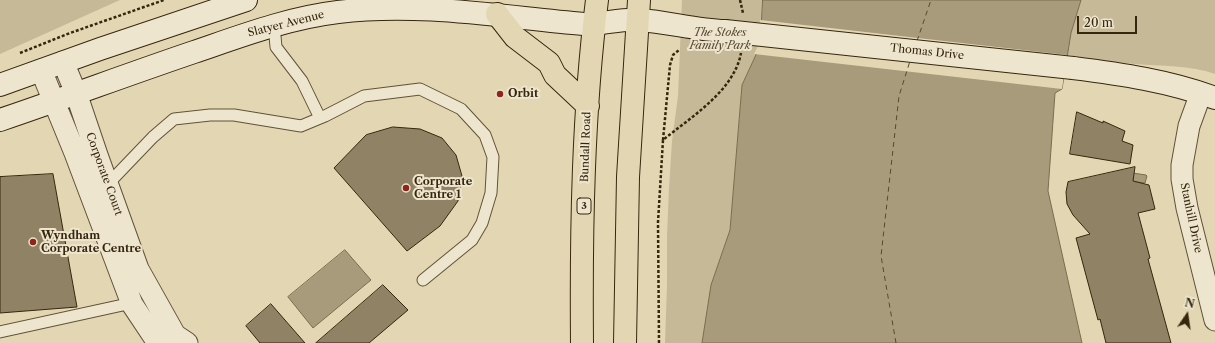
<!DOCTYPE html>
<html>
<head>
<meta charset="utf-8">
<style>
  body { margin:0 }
  #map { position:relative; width:1215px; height:343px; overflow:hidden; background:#e3d7b3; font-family:"Libre Caslon Text",serif }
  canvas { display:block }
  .north { position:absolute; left:1167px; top:295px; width:40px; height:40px; -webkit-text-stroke:3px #ede5ce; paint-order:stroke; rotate:13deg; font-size:11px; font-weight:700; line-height:16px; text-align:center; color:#36260e }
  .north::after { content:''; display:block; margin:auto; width:14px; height:18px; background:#36260e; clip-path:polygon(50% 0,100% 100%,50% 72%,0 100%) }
  .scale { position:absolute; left:1077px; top:16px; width:60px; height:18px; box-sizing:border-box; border:2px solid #36260e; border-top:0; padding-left:5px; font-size:12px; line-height:14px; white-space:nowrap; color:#36260e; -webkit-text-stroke:3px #ede5ce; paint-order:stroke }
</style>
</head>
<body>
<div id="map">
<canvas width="1215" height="343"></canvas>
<div class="north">N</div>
<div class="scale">20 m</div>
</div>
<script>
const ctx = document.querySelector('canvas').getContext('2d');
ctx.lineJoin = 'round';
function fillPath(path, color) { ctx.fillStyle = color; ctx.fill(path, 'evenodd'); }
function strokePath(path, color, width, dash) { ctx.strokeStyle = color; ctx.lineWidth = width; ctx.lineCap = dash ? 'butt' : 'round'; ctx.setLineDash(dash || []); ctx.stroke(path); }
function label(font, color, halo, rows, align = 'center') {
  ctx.font = font + ' "Libre Caslon Text",serif'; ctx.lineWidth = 4; ctx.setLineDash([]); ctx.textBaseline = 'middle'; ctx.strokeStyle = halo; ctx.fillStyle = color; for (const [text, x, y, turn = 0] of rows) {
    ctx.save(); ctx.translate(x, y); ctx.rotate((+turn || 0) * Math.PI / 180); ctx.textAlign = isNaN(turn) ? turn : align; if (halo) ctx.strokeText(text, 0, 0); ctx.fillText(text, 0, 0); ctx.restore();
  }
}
const green = new Path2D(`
  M 0,0 L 120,0 L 0,54 Z
  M 682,0 L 763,0 L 760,46 L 742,85 L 730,230 L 711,285 L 702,343 L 665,343 L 667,285 L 667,236 L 669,188 L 672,141 L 678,96 Z
  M 1081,0 L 1215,0 L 1215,74 C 1190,65 1161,66 1135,64 C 1112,62 1090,58 1067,55 L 1071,33 Z`);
const water = new Path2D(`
  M 763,0 L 1081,0 L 1071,33 L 1062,89 L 1055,93 L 1048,191 L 1082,343 L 702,343 L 711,285 L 730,230 L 742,85 L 760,46 Z
  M 1119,171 L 1146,175 L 1147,176 L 1145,183 L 1137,182 L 1123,186 Z
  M 345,250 L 371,280 L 313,328 L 288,297 Z`);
const pier = new Path2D(`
  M 760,20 L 1067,55 L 1062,89 L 754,54 L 758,46 Z`);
const ferry = new Path2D(`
  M 917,41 L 931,0
  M 896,343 L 881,256 L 899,96 L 910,61`);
const building = new Path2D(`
  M 1077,112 L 1103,123 L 1103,121 L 1125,131 L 1122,141 L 1133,145 L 1130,164 L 1070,154 Z
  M 393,127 L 420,129 L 442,138 L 456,155 L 462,176 L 458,201 L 440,226 L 407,251 L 334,168 L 366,135 Z
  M 1135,167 L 1133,181 L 1149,185 L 1155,209 L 1138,213 L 1150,258 L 1148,259 L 1171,343 L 1106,343 L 1100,319 L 1098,320 L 1076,238 L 1090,234 L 1073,215 L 1067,204 L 1066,192 L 1068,182 Z
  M 53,174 L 77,307 L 0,313 L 0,177 Z
  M 383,285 L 408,310 L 369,343 L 316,343 Z
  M 271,304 L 305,343 L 260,343 L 246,326 Z`);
const path = new Path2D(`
  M 740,0 L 743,13
  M 20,53 L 70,33 L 164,0
  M 663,140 L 670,65 L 673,55 L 679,50
  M 659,343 L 658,222 L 663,140 C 691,117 734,91 741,53`);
const service = new Path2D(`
  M 274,25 L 276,47 L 302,81 L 320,118
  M 107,185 L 153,137 L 174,119 L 210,115 L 234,115 L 301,126 L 325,116 L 364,96 L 420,89 L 461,109 L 485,135 L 493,157 L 491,193 L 482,223 L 472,240 L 423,280
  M 0,332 L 132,303`);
const minor = new Path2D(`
  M 63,62 L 76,93 L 97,155 L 138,269 L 175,335 L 187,343
  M 41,70 L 75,153 L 132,304 L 158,343
  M 1201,93 L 1189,126 L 1182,165 L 1182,179 L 1187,208 L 1215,320`);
const secondary = new Path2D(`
  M 1073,68 C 1121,74 1169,81 1215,98
  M 0,85 L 100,49 L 246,0
  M 0,120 C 65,98 129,74 194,52 C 241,36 288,18 338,12 C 420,2 502,17 584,24 C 602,25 621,18 640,20 C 668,22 696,30 725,31`);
const primary = new Path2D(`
  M 497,14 L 515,37 L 549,63 L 555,75 L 588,106
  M 582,343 C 581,229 583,113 597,0
  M 625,343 L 628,177 L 639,0`);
const secondaryBridge = new Path2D(`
  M 725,31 L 1073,68`);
const markers = [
  [500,94,4,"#8f2418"],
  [406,188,4,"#8f2418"],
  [33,242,4,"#8f2418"]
];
const shields = [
  [584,206,14]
];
const shieldNames = [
  ["3",584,206]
];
const streetNames = [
  ["Slatyer Avenue",286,24,-14],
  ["Thomas Drive",927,52,6],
  ["Bundall Road",586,147,-88],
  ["Corporate Court",104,174,70],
  ["Stanhill Drive",1191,218,78]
];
const parkNames = [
  ["The Stokes",720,33],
  ["Family Park",720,46]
];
const poiNames = [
  ["Orbit",508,94],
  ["Corporate",414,182],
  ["Centre 1",414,195],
  ["Wyndham",41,236],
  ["Corporate Centre",41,249]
];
fillPath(green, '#c6b997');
fillPath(water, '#a89b7b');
strokePath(water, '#7a6c4f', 1);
fillPath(pier, '#e3d7b3');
strokePath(ferry, '#58492f', 1, [5, 4]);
fillPath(building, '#908264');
strokePath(building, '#36260e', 1);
strokePath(service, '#615237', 13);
strokePath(minor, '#615237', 23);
strokePath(secondary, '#36260e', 24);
strokePath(primary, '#36260e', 24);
strokePath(path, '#36260e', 2.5, [3, 2]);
strokePath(service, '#ede5ce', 11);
strokePath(minor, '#ede5ce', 21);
strokePath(secondary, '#ede5ce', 22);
strokePath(primary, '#e3d7b3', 22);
strokePath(secondaryBridge, '#36260e', 24, []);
strokePath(secondaryBridge, '#ede5ce', 22);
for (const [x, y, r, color] of markers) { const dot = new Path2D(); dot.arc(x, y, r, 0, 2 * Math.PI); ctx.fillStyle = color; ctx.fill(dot); strokePath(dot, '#ede5ce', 1.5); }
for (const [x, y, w] of shields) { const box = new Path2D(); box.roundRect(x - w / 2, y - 8, w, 16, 3); ctx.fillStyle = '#ede5ce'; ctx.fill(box); strokePath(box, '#36260e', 1); }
label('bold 10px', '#36260e', null, shieldNames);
label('11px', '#36260e', '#ede5ce', streetNames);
label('italic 11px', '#5a4b30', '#ede5ce', parkNames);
label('bold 11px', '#36260e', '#ede5ce', poiNames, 'left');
</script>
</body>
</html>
